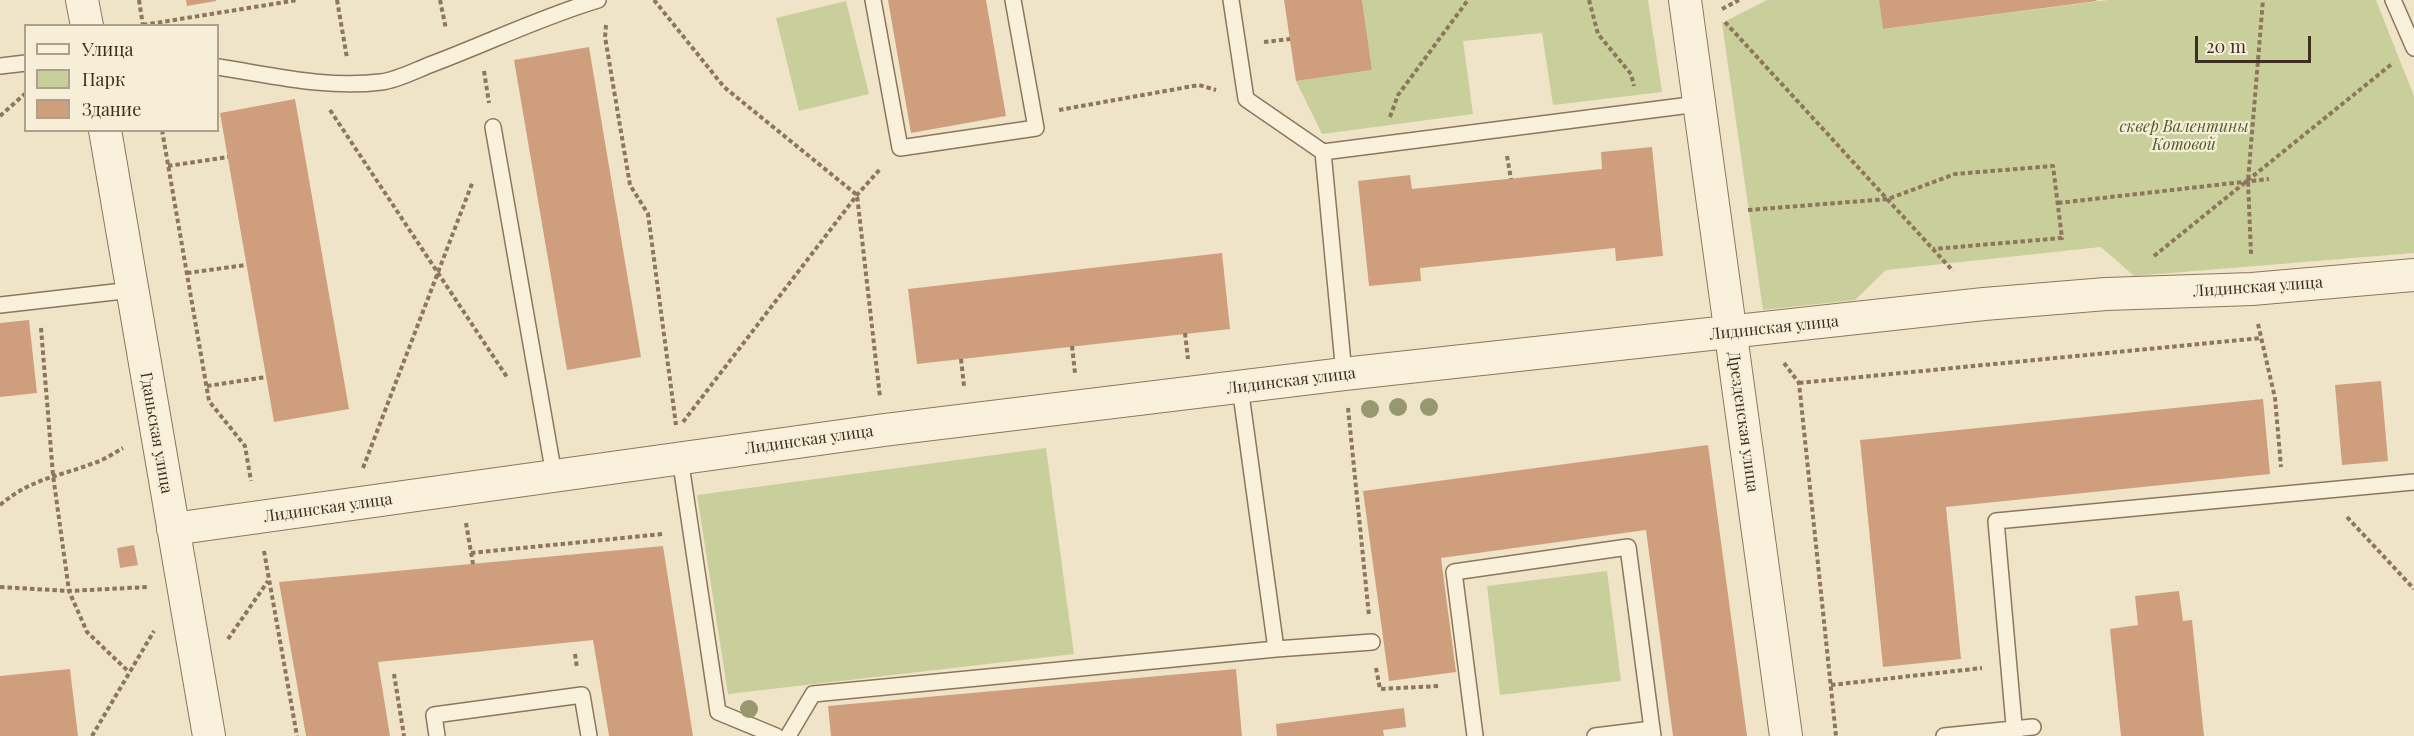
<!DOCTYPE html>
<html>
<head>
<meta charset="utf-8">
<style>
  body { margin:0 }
  #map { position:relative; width:2414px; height:736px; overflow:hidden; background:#f0e4c8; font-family:"Playfair Display",serif }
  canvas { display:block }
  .legend { position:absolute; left:24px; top:24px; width:195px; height:108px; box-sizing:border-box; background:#f7eed8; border:2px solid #ada18e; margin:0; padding:8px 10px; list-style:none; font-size:18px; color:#3d2e20 }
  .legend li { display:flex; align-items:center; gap:12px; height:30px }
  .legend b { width:30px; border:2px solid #ada18e }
  .scale { position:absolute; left:2195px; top:36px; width:116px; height:27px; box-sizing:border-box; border:3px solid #3d2e20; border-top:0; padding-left:8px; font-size:18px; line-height:21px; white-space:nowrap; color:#3d2e20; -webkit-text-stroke:4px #f7eed8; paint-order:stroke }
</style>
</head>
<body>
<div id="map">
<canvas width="2414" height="736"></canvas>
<ul class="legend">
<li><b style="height:8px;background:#faf1dc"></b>Улица</li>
<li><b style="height:16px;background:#c9cf9b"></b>Парк</li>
<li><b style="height:16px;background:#cf9f7d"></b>Здание</li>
</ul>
<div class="scale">20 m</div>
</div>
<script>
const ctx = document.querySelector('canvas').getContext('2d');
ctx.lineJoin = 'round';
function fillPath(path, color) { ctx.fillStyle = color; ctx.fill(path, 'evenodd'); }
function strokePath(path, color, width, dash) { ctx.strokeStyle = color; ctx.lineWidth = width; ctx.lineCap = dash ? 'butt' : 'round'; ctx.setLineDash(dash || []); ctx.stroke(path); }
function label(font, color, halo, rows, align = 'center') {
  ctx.font = font + ' "Playfair Display",serif'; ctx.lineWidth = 4.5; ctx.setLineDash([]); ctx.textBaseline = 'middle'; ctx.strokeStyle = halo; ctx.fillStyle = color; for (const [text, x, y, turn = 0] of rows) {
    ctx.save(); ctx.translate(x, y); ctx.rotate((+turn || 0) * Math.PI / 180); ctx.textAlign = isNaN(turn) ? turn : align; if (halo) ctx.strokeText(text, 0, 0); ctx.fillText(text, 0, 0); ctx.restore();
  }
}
const green = new Path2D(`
  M 1362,0 L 1648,0 L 1662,92 L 1553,105 L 1542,33 L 1463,41 L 1473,114 L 1322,134 L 1296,81 L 1372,70 Z
  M 1767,0 L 1879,0 L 1884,29 L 2108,0 L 2376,0 L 2414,96 L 2414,253 L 2134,276 L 2101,247 L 1886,270 L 1855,300 L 1763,310 L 1722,23 Z
  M 846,1 L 869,94 L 799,111 L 776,18 Z
  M 1046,448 L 1074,654 L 728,694 L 697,495 Z
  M 1607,571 L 1621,681 L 1500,695 L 1487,586 Z`);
const building = new Path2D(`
  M 186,0 L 216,0 L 216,1 L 187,6 Z
  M 888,0 L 986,0 L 1006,116 L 911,133 Z
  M 1284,0 L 1362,0 L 1372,70 L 1296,81 Z
  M 1879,0 L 2096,0 L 2097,1 L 1883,29 Z
  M 589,47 L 641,357 L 567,370 L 514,60 Z
  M 295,99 L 349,409 L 274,422 L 220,113 Z
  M 1652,147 L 1663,256 L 1616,261 L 1615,248 L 1420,268 L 1421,281 L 1369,286 L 1358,181 L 1410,175 L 1412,189 L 1602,169 L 1601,152 Z
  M 1222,253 L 1230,329 L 917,364 L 908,289 Z
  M 29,320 L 37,393 L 0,397 L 0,323 Z
  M 2381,381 L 2388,461 L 2342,465 L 2335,385 Z
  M 2263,399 L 2270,474 L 1946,507 L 1961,659 L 1883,667 L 1860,440 Z
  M 1708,445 L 1747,736 L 1673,736 L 1646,530 L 1441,558 L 1456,672 L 1389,681 L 1363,491 Z
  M 134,545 L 138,565 L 120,568 L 117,548 Z
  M 663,546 L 693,736 L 609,736 L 593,640 L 378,662 L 390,736 L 306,736 L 279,582 Z
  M 2179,591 L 2183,621 L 2192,620 L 2204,736 L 2121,736 L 2110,629 L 2138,625 L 2135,596 Z
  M 70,669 L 78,736 L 0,736 L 0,676 Z
  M 1236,669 L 1242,736 L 831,736 L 828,706 Z
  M 1404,708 L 1406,727 L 1383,730 L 1384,736 L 1277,736 L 1276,724 Z`);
const path = new Path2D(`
  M 139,0 L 143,26
  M 337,0 L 347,58
  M 440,0 L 446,29
  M 654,0 L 724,87 L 857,195 L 880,397
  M 1589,0 L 1598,34 L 1631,74 L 1634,86
  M 1722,9 L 1739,0
  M 1725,22 L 1953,271
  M 143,25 L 298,0
  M 606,25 L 605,37 L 630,185 L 648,214 L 676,425
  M 1264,42 L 1290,39
  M 484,71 L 489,103
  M 330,110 L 507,377
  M 1059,110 L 1199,85 L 1216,90
  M 0,116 L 26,93
  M 1390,117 L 1398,95 L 1468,0
  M 162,130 L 209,401 L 245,446 L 251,481
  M 1507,156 L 1511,179
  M 168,166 L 228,157
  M 2058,203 L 2269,179
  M 1748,210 L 1888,199 L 1955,174 L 2053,166 L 2062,238 L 1933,249
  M 2251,254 L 2248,181 L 2263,0
  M 2154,256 L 2393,63
  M 187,273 L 246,265
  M 2258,324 L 2275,398 L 2281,467
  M 41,328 L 53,475 L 69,591 L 87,632 L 129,672
  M 1185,333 L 1188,359
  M 1072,346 L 1075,373
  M 961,359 L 964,386
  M 1784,363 L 1799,383 L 1836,736
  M 1799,383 L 2261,338
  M 207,386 L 266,377
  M 1348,408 L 1369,616
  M 683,422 L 857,195 L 881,168
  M 363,468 L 473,181
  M 0,505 C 32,478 58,477 94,463 C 104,460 114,453 123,448
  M 2347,517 L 2414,589
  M 466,523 L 473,564
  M 264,551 L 297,736
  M 471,553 L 663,534
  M 0,587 L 69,591 L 149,587
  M 228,639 L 268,581
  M 575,654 L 577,668
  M 1376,668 L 1380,689 L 1440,686
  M 394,674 L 404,736
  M 1831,685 L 1982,668
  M 92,736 L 154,631`);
const lane = new Path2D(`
  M 873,0 L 900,148 L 1036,128 L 1013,0
  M 1231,0 L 1246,99 L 1323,152 L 1344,374
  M 2393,0 L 2414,48
  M 0,66 L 26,63
  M 218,67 C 271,75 327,89 381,82 C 398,80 416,70 432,64 C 488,43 541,17 598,0
  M 493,127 L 554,475
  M 1323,152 L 1698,104
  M 0,305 L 132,290
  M 680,458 L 718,712 L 776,736
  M 1276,649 L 1372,642
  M 437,736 L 434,715 L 582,695 L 589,736
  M 788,736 L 813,694 L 1276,649 L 1240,387
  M 1475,736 L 1454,572 L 1628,547 L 1652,729
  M 1595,736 L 1652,729 L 1653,736
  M 1944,736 L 2033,727
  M 2015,736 L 1996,521 L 2414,482`);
const street = new Path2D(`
  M 82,0 L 87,26
  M 1685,0 L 1786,736
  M 105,130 L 209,736
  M 173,529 L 884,430 L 1344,374 L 1984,304 L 2106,294 L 2252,289 L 2414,275`);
const trees = [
  [1398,407],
  [1429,407],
  [1370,409],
  [749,709]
];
const parkNames = [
  ["сквер Валентины",2184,127],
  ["Котовой",2184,145]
];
const streetNames = [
  ["Лидинская улица",2258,287,-4],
  ["Лидинская улица",1774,328,-6],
  ["Лидинская улица",1291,381,-7],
  ["Дрезденская улица",1743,422,82],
  ["Гданьская улица",156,433,80],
  ["Лидинская улица",809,440,-8],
  ["Лидинская улица",328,508,-8]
];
fillPath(green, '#c9cf9b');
fillPath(building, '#cf9f7d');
strokePath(lane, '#8d765c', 18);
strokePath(street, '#8d765c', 34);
strokePath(path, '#8d765c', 4, [4.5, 3]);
strokePath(lane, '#faf1dc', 15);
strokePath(street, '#faf1dc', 32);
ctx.fillStyle = '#96986f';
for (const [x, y] of trees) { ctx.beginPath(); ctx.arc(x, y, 9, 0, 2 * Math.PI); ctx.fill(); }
label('italic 16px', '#4d5a26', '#f7eed8', parkNames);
label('16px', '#3d2e20', '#f7eed8', streetNames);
</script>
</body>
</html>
